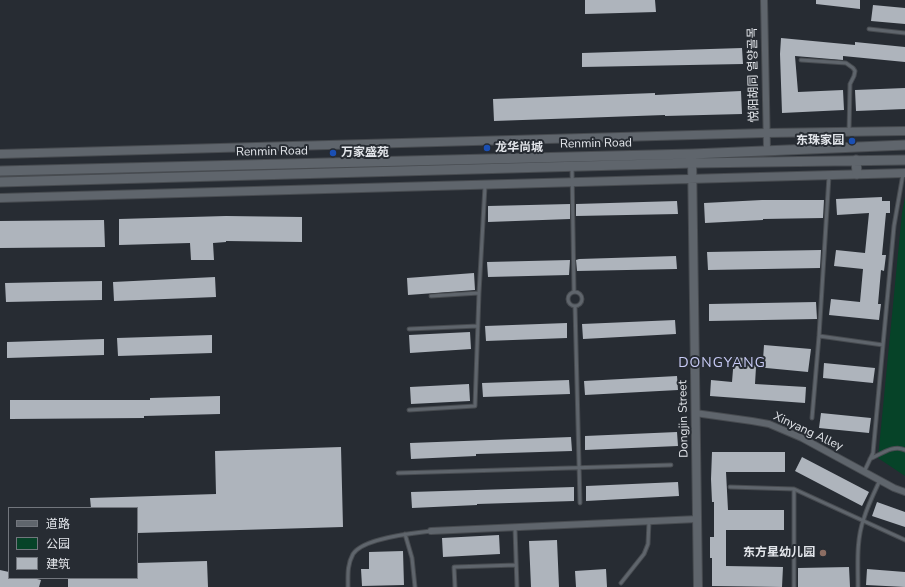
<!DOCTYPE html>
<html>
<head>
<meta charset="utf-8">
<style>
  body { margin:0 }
  #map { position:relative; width:905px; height:587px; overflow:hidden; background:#272c33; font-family:"Nunito Sans","Noto Sans SC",sans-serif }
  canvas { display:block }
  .legend { position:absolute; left:8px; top:507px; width:130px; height:72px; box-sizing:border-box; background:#272c33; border:1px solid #72767d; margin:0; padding:5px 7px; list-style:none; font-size:12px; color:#e3e6eb }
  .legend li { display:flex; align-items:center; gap:8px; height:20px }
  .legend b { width:20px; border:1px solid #72767d }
</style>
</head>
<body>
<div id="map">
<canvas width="905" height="587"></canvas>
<ul class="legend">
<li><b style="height:5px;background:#5f656c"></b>道路</li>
<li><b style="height:11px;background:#064328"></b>公园</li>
<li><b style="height:11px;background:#aeb4bc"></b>建筑</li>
</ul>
</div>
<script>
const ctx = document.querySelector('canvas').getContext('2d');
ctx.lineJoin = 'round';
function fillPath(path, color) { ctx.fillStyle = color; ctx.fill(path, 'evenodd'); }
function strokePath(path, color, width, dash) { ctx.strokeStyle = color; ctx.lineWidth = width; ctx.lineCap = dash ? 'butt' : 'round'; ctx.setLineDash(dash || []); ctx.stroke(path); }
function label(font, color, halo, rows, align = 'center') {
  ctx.font = font + ' "Nunito Sans","Noto Sans SC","Noto Sans KR",sans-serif'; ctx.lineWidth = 4; ctx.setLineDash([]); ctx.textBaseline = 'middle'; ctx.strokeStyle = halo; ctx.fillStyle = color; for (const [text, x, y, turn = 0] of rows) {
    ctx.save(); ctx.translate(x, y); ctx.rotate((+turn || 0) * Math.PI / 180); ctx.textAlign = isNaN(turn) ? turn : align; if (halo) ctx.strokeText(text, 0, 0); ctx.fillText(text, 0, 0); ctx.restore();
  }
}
const green = new Path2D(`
  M 905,197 L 905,476 L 878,458 L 902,213 Z`);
const building = new Path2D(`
  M 585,0 L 655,0 L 656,12 L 585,14 Z
  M 816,0 L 860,0 L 860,9 L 816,4 Z
  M 873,5 L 905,8 L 905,24 L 871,21 Z
  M 781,38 L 855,45 L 855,42 L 905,47 L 905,62 L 843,56 L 843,60 L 795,56 L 798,92 L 843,90 L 844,110 L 782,113 L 780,54 Z
  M 742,48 L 743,64 L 582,67 L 582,53 Z
  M 905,88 L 905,109 L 856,111 L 855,90 Z
  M 741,91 L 742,114 L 665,116 L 665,115 L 494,121 L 493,99 L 655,93 L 655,95 Z
  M 882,197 L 882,201 L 890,201 L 890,213 L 886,213 L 882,255 L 886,255 L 884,271 L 881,270 L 878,304 L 881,304 L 879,320 L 829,315 L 831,299 L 860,302 L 863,269 L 834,266 L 836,250 L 865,253 L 869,213 L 837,215 L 836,199 Z
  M 762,200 L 824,200 L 823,218 L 763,219 L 763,220 L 705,223 L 704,203 Z
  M 677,201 L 678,214 L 576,216 L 576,204 Z
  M 570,204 L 570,219 L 488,222 L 488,206 Z
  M 226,216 L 302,217 L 302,242 L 226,241 L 226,242 L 213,243 L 214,260 L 191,260 L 190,243 L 119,245 L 119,219 Z
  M 104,220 L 105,247 L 0,248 L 0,221 Z
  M 821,250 L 820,268 L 708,270 L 707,252 Z
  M 676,256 L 677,269 L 577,271 L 576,260 L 579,259 Z
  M 570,260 L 569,275 L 488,277 L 487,262 Z
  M 474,273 L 475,290 L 408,295 L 407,278 Z
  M 215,277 L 216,297 L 114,301 L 113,282 Z
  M 102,281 L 102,300 L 6,302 L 5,283 Z
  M 816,302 L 817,319 L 709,321 L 709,304 Z
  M 675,320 L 676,334 L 583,339 L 582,324 Z
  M 567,323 L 567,338 L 486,341 L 485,326 Z
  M 470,332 L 471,349 L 410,353 L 409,335 Z
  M 212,335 L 212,353 L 118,356 L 117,338 Z
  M 104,339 L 104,355 L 7,358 L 7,342 Z
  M 764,345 L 811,349 L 808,372 L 756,367 L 755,384 L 806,387 L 805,403 L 710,396 L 711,380 L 732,382 L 734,357 L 763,360 Z
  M 824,363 L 875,368 L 873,383 L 823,378 Z
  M 677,376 L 678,390 L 585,395 L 584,381 Z
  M 569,380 L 570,394 L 483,397 L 482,383 Z
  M 469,384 L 470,401 L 411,404 L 410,387 Z
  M 220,396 L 220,414 L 144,416 L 144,418 L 10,419 L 10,400 L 150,400 L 150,398 Z
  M 821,413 L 871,418 L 869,433 L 819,428 Z
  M 677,432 L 678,446 L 585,450 L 585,436 Z
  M 571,437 L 572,451 L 476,454 L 476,456 L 411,459 L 410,443 Z
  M 341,447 L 343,527 L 137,533 L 137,508 L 91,508 L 90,498 L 216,494 L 215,451 Z
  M 712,452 L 785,452 L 785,472 L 726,472 L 728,510 L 784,510 L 784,530 L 726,530 L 726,566 L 783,567 L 782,587 L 712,586 L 712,558 L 710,558 L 710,537 L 714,537 L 714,502 L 712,502 L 711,479 Z
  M 802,457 L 869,492 L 862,506 L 795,471 Z
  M 678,482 L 679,496 L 586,501 L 586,486 Z
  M 574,487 L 574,501 L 477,504 L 477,505 L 412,508 L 411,492 Z
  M 877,502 L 905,512 L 905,527 L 872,516 Z
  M 499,535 L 500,554 L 443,557 L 442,538 Z
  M 557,540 L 559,587 L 531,587 L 529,541 Z
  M 403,551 L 404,585 L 362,586 L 361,569 L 369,569 L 369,552 Z
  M 207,561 L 208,587 L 68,587 L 68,578 L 137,578 L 137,563 Z
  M 849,567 L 850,587 L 798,587 L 798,568 Z
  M 606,569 L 607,587 L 576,587 L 575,571 Z
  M 867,569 L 905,572 L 905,587 L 866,585 Z
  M 0,570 L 9,572 L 9,578 L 33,578 L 41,580 L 39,587 L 0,587 Z`);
const service = new Path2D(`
  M 869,29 L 905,33
  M 801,60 L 846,63 L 853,68 L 855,71 L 854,76 L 850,84 L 849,132
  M 572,168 L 574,291
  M568 299a7 7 0 1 1 14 0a7 7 0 1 1-14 0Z
  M 431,296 L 479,293
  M 575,306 L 580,503
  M 409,329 L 478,326
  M 819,336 L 883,345
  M 409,410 L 475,406 L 479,293 L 485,186
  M 812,418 L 819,336 L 829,176
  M 870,459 C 881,454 894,444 905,450
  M 864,472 L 873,453 L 894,226 L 903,174
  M 398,473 L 671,465
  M 730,487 L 794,489 L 905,540
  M 794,489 L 794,587
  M 515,528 L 517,587
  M 405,534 L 412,558 L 415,587
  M 621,583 L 644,554 L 648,544 L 649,522
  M 348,587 C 348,575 347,565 353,554 C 363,538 413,533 431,531
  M 455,587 L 454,567 L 516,565
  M 858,587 C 858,564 856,540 864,518 C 868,505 874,493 880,480`);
const minor = new Path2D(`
  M 764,0 L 767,150
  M 695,413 L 752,421 L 769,424 L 802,438 L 894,488 L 905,492
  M 431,531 L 698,519`);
const tertiary = new Path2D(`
  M 0,154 L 766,133 L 905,131
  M 692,158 L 698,587
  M 0,198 L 905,173`);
const secondary = new Path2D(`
  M 856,160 L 857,174
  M 0,171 L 692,154 L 905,145
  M 0,182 L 693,163 L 905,160`);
const markers = [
  [852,141,4,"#1a4fb4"],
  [487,148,4,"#1a4fb4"],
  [333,153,4,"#1a4fb4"],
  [823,553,4,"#8d6e63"]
];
const streetNames = [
  ["悦阳胡同 열양골목",754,75,-91],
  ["Renmin Road",596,144,-1],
  ["Renmin Road",272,152,-1],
  ["Dongjin Street",684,419,-91],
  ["Xinyang Alley",808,432,25]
];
const poiNames = [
  ["东珠家园",844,141],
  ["龙华尚城",495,148,"left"],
  ["万家盛苑",341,153,"left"],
  ["东方星幼儿园",815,553]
];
const quarterNames = [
  ["DONGYANG",722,364]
];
fillPath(green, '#064328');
fillPath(building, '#aeb4bc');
strokePath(service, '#474b50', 5);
strokePath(minor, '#474b50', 8);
strokePath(tertiary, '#474b50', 10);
strokePath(secondary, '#474b50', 11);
strokePath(service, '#5f656c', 3);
strokePath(minor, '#5f656c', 6);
strokePath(tertiary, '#5f656c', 8);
strokePath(secondary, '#5f656c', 9);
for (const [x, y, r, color] of markers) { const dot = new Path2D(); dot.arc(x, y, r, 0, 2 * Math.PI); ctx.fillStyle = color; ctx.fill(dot); strokePath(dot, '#272c33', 1.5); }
label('12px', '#e3e6eb', '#272c33', streetNames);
label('bold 12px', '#e3e6eb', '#272c33', poiNames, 'right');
ctx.letterSpacing = '1px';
label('14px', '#c7caf5', '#272c33', quarterNames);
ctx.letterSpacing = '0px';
</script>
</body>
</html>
